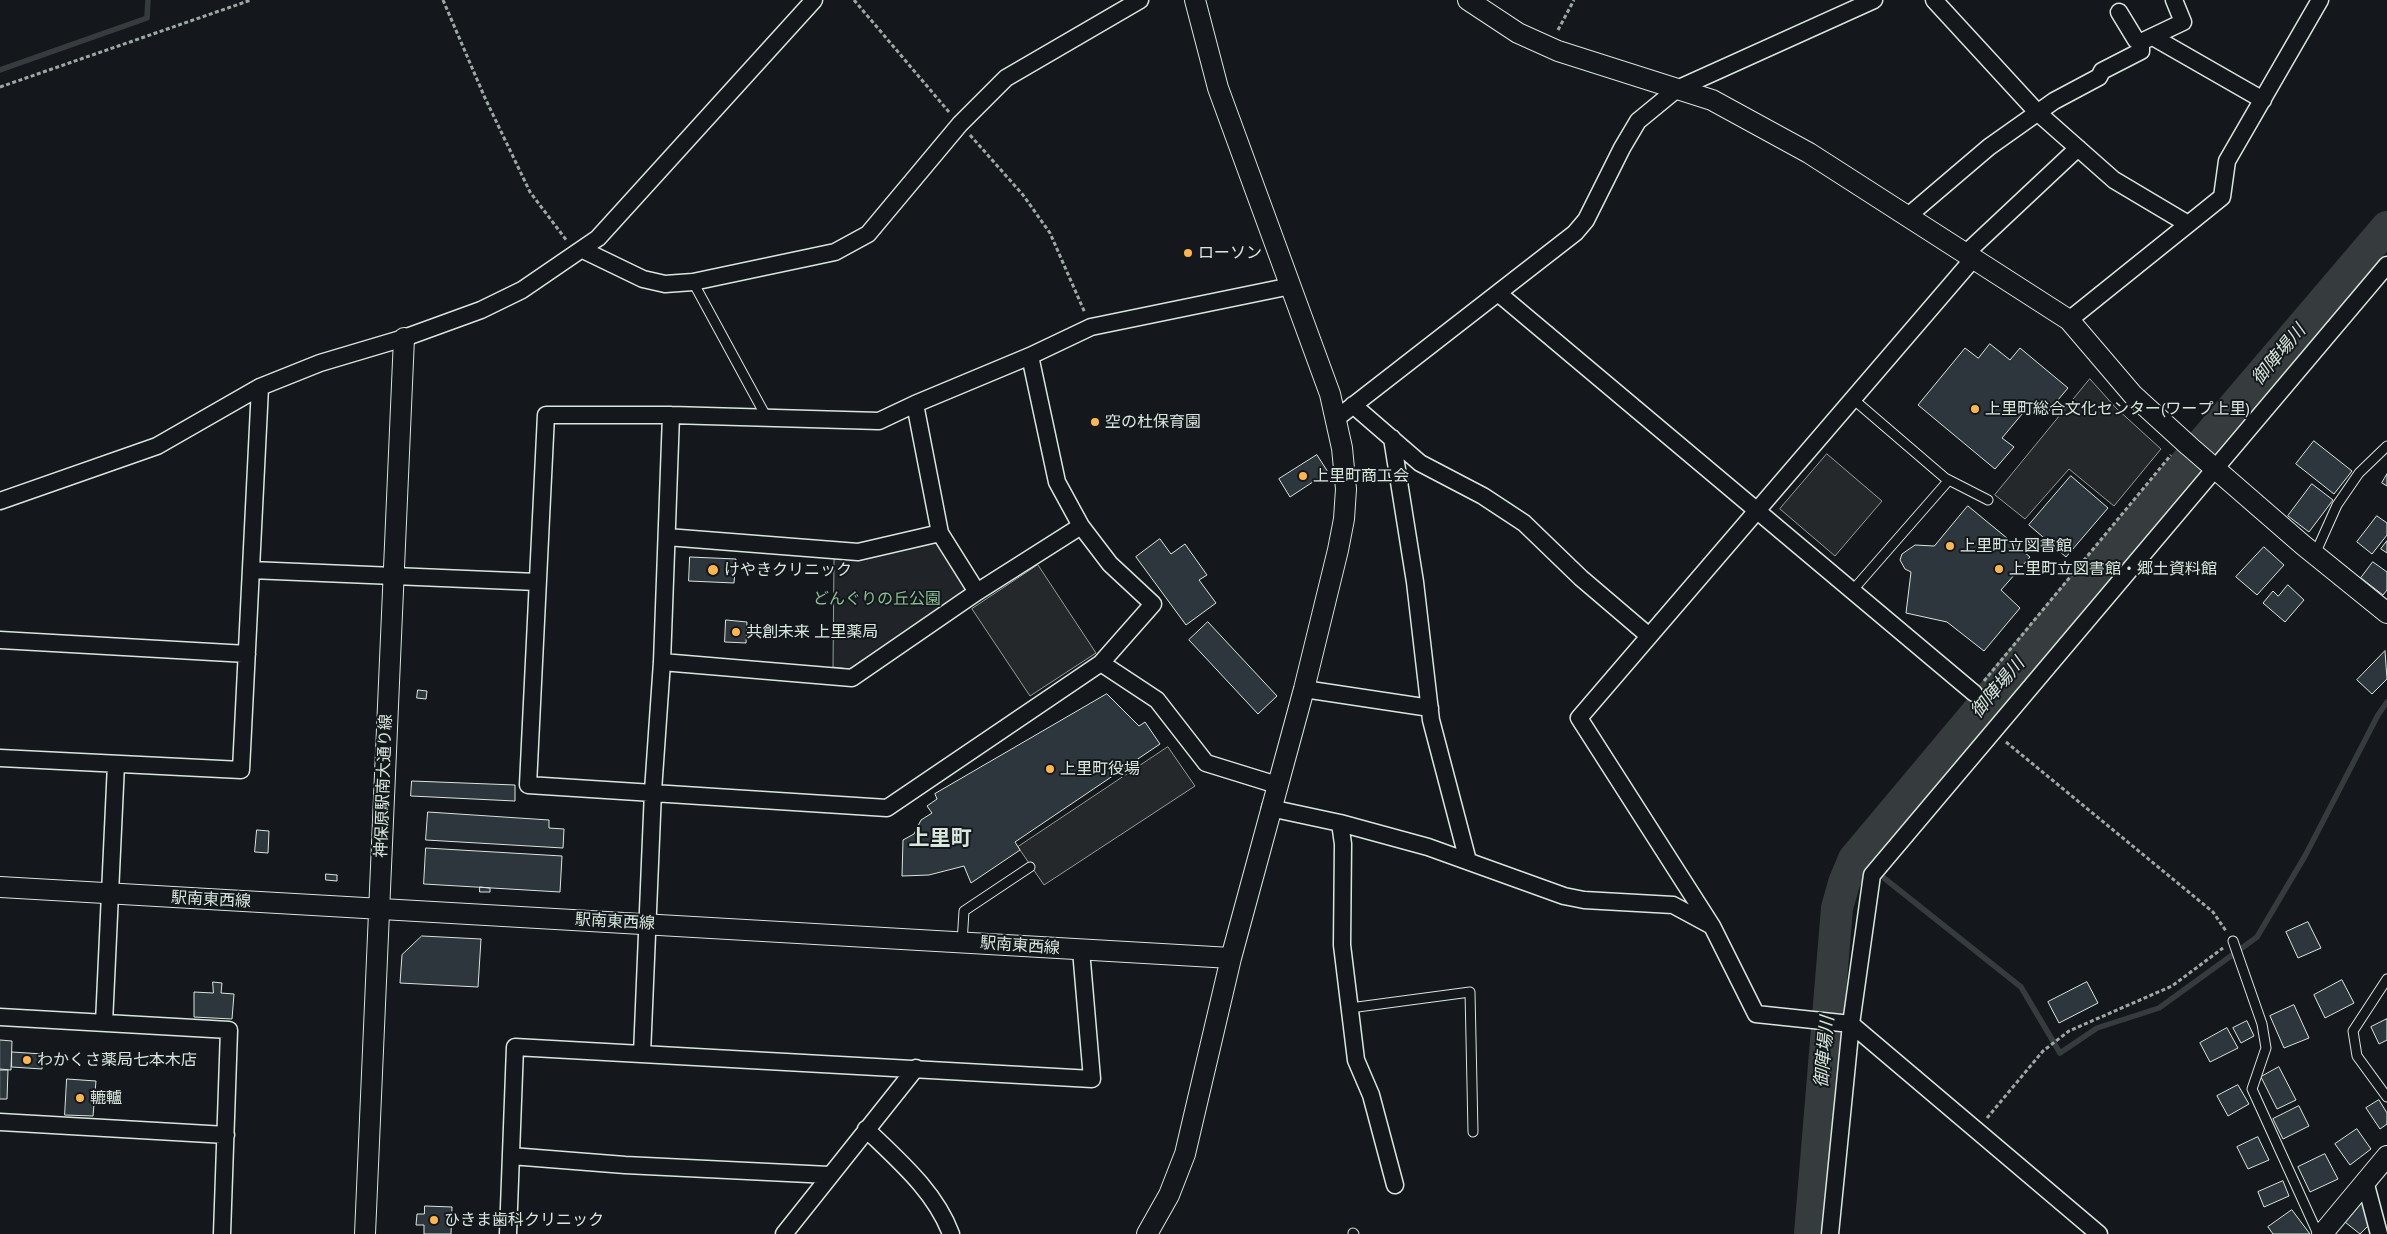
<!DOCTYPE html>
<html>
<head>
<meta charset="utf-8">
<style>
  body { margin:0 }
  canvas { display:block; background:#14181c }
</style>
</head>
<body>
<canvas width="2387" height="1234"></canvas>
<script>
const ctx = document.querySelector('canvas').getContext('2d');
ctx.lineJoin = 'round';
function fillPath(path, color) { ctx.fillStyle = color; ctx.fill(path, 'evenodd'); }
function strokePath(path, color, width, dash) { ctx.strokeStyle = color; ctx.lineWidth = width; ctx.lineCap = dash ? 'butt' : 'round'; ctx.setLineDash(dash || []); ctx.stroke(path); }
function label(font, color, halo, rows, align = 'center') {
  ctx.font = font + ' "PT Sans","Noto Sans JP",sans-serif'; ctx.lineWidth = 4; ctx.setLineDash([]); ctx.textBaseline = 'middle'; ctx.strokeStyle = halo; ctx.fillStyle = color; for (const [text, x, y, turn = 0] of rows) {
    ctx.save(); ctx.translate(x, y); ctx.rotate((+turn || 0) * Math.PI / 180); ctx.textAlign = isNaN(turn) ? turn : align; if (halo) ctx.strokeText(text, 0, 0); ctx.fillText(text, 0, 0); ctx.restore();
  }
}
const green = new Path2D(`
  M 937,541 L 967,584 L 964,595 L 849,669 L 833,667 L 834,559 L 858,558 Z`);
const parking = new Path2D(`
  M 2090,379 L 2116,408 L 2161,449 L 2114,506 L 2069,469 L 2025,519 L 1995,495 Z
  M 1827,454 L 1882,501 L 1835,556 L 1780,509 Z
  M 1038,565 L 1096,653 L 1030,696 L 972,609 Z
  M 1168,747 L 1195,786 L 1044,885 L 1018,847 Z`);
const stream = new Path2D(`
  M 0,70 L 147,18 L 148,0
  M 1854,859 L 1866,866
  M 1884,878 L 2021,987 L 2060,1053 L 2097,1028 L 2159,1008 L 2257,937 L 2305,856 L 2378,715 L 2387,702`);
const river = new Path2D(`
  M 1810,1234 L 1837,908 L 1844,883 L 1854,859 L 2201,445 L 2387,227`);
const building = new Path2D(`
  M 1990,344 L 2010,360 L 2020,348 L 2068,388 L 2047,413 L 2033,401 L 2002,438 L 2014,447 L 1995,469 L 1918,405 L 1965,348 L 1978,358 Z
  M 2314,441 L 2352,471 L 2334,494 L 2296,464 Z
  M 1317,455 L 1328,472 L 1290,497 L 1279,479 Z
  M 2387,474 L 2387,486 L 2382,483 Z
  M 2071,476 L 2108,508 L 2066,557 L 2029,525 Z
  M 2312,484 L 2333,500 L 2309,532 L 2288,516 Z
  M 1968,506 L 2030,557 L 2001,590 L 2020,608 L 1984,651 L 1947,622 L 1906,613 L 1911,572 L 1905,569 L 1900,560 L 1902,554 L 1915,545 L 1934,546 Z
  M 2377,516 L 2387,523 L 2387,535 L 2372,554 L 2357,542 Z
  M 1160,539 L 1171,554 L 1185,544 L 1207,575 L 1199,580 L 1216,603 L 1186,625 L 1136,557 Z
  M 2387,541 L 2387,553 L 2381,549 Z
  M 2264,547 L 2284,565 L 2257,595 L 2236,577 Z
  M 690,557 L 736,559 L 734,583 L 689,581 Z
  M 2373,562 L 2387,572 L 2387,590 L 2383,595 L 2361,578 Z
  M 2288,585 L 2304,600 L 2285,622 L 2263,603 L 2273,591 L 2278,596 Z
  M 726,620 L 747,622 L 746,643 L 725,642 Z
  M 1208,622 L 1277,696 L 1258,714 L 1189,640 Z
  M 2385,651 L 2387,679 L 2372,694 L 2357,680 Z
  M 418,690 L 427,691 L 426,699 L 417,698 Z
  M 1107,694 L 1139,726 L 1145,722 L 1160,744 L 1015,842 L 1020,850 L 971,883 L 964,866 L 929,875 L 902,876 L 903,840 L 914,834 L 921,820 L 932,813 L 927,806 L 937,799 L 935,794 Z
  M 412,781 L 515,785 L 515,801 L 411,796 Z
  M 428,812 L 549,820 L 549,828 L 564,829 L 563,848 L 426,840 Z
  M 257,830 L 269,831 L 268,853 L 255,852 Z
  M 426,848 L 562,856 L 560,892 L 424,884 Z
  M 326,874 L 337,875 L 337,881 L 326,880 Z
  M 480,887 L 490,888 L 490,892 L 480,892 Z
  M 2308,922 L 2321,948 L 2298,958 L 2286,932 Z
  M 422,936 L 481,939 L 478,987 L 400,983 L 402,955 Z
  M 2342,980 L 2354,1003 L 2325,1018 L 2314,995 Z
  M 213,982 L 222,983 L 221,993 L 234,994 L 232,1019 L 194,1017 L 194,992 L 213,993 Z
  M 2087,982 L 2098,1003 L 2059,1023 L 2048,1002 Z
  M 2294,1005 L 2309,1038 L 2284,1048 L 2270,1016 Z
  M 2387,1019 L 2387,1040 L 2379,1044 L 2371,1027 Z
  M 2247,1021 L 2254,1036 L 2241,1043 L 2233,1028 Z
  M 2227,1028 L 2238,1048 L 2210,1062 L 2200,1043 Z
  M 0,1040 L 12,1041 L 11,1070 L 0,1069 Z
  M 12,1052 L 43,1054 L 42,1069 L 12,1067 Z
  M 2279,1067 L 2296,1100 L 2277,1109 L 2261,1077 Z
  M 0,1070 L 8,1070 L 7,1099 L 0,1099 Z
  M 67,1079 L 96,1081 L 93,1116 L 65,1115 Z
  M 2238,1085 L 2249,1104 L 2228,1116 L 2217,1096 Z
  M 2379,1100 L 2387,1113 L 2387,1124 L 2380,1129 L 2366,1108 Z
  M 2299,1106 L 2309,1126 L 2283,1139 L 2273,1119 Z
  M 2357,1129 L 2371,1149 L 2350,1165 L 2335,1144 Z
  M 2258,1137 L 2269,1160 L 2248,1169 L 2237,1147 Z
  M 2325,1154 L 2338,1179 L 2310,1192 L 2298,1167 Z
  M 2283,1181 L 2289,1196 L 2264,1207 L 2258,1192 Z
  M 2364,1200 L 2370,1224 L 2360,1234 L 2345,1222 Z
  M 425,1206 L 452,1207 L 451,1234 L 424,1234 L 424,1225 L 416,1225 L 417,1214 L 424,1214 Z
  M 2292,1210 L 2310,1234 L 2273,1234 L 2268,1227 Z`);
const path = new Path2D(`
  M 443,0 L 485,98 L 530,192 L 567,241
  M 854,0 L 949,112
  M 1558,30 L 1574,0
  M 0,87 L 251,0
  M 970,135 L 1023,195 L 1050,233 L 1085,313
  M 1984,681 L 2171,455
  M 2006,742 L 2213,912 L 2226,931
  M 1987,1118 L 2043,1051 L 2069,1031 L 2172,986 L 2223,948`);
const service = new Path2D(`
  M 693,282 L 768,420
  M 1853,399 L 1945,478 L 1988,500
  M 2315,554 L 2337,505 L 2359,473 L 2387,446
  M 1852,591 L 1949,480
  M 2233,941 L 2262,1024 L 2266,1048 L 2252,1089 L 2318,1234
  M 962,943 L 964,911 L 1030,867
  M 2387,979 L 2353,1031 L 2357,1056 L 2387,1097
  M 1350,1008 L 1470,992 L 1473,1132
  M 1353,1233 L 1354,1234`);
const minor = new Path2D(`
  M 1934,0 L 2037,112 L 2114,180 L 2188,224
  M 2119,12 L 2136,40 L 2141,42 L 2183,22 L 2174,0
  M 2153,37 L 2263,100
  M 1908,216 L 1989,147 L 2054,101 L 2099,77 L 2102,71 L 2141,51 L 2141,42
  M 583,250 L 643,279 L 665,284 L 693,282 L 835,252 L 868,234 L 960,124 L 1006,78 L 1140,0
  M 1965,254 L 2078,148
  M 1973,259 L 1579,718 L 1712,926 L 1756,1014 L 1851,1024 L 2099,1234
  M 1498,293 L 1974,693
  M 2069,320 L 2222,197 L 2227,161 L 2320,0
  M 1030,356 L 1057,482 L 1081,526 L 1110,564 L 1153,604 L 1101,663 L 887,808 L 528,785 L 546,415 L 671,415 L 879,421 L 915,404 L 1030,356 L 1091,327 L 1291,286
  M 915,404 L 940,533 L 977,592
  M 1353,405 L 1420,463 L 1483,496 L 1524,523 L 1581,578 L 1649,636
  M 1337,418 L 1575,233 L 1586,220 L 1622,148 L 1638,121 L 1677,89 L 1874,0
  M 1392,438 L 1415,582 L 1431,720 L 1468,861
  M 0,501 L 157,446 L 260,387 L 320,363 L 404,338 L 481,310 L 522,290 L 598,238 L 814,0
  M 667,537 L 858,552 L 940,533
  M 251,570 L 537,582
  M 0,640 L 247,654
  M 662,662 L 852,678 L 977,592 L 1081,526
  M 1101,663 L 1157,700 L 1206,763 L 1277,785
  M 1304,689 L 1430,708
  M 0,758 L 241,770 L 260,387
  M 1270,808 L 1340,823 L 1428,847 L 1564,896 L 1584,900 L 1673,905 L 1710,925
  M 1340,823 L 1343,844 L 1342,945 L 1356,1060 L 1371,1095 L 1395,1185
  M 0,1017 L 229,1030 L 222,1234
  M 104,1023 L 116,764
  M 642,1054 L 653,791 L 662,662 L 671,415
  M 0,1122 L 226,1135
  M 866,1129 C 898,1160 935,1191 951,1234
  M 511,1156 L 625,1165 L 829,1175
  M 2365,1181 L 2379,1234
  M 508,1234 L 515,1047 L 1092,1079 L 1081,950
  M 784,1234 L 916,1068
  M 1830,1234 L 1851,1024 L 1872,875 L 2387,265`);
const tertiary = new Path2D(`
  M 1468,0 L 1518,33 L 1558,51 L 1712,100 L 1809,153 L 2069,320 L 2133,395 L 2189,446 L 2303,545 L 2387,613
  M 0,887 L 1231,958
  M 365,1234 L 404,338
  M 1147,1234 L 1169,1195 L 1185,1154 L 1231,958 L 1304,689 L 1338,550 L 1344,519 L 1346,489 L 1342,448 L 1330,394 L 1218,88 L 1195,0
  M 2322,1234 L 2387,1156`);
const markers = [
  [1188,253,5,"#ffb74d"],
  [1975,409,5,"#ffb74d"],
  [1095,422,5,"#ffb74d"],
  [1303,476,5,"#ffb74d"],
  [1950,546,5,"#ffb74d"],
  [1999,569,5,"#ffb74d"],
  [713,570,6,"#ffb74d"],
  [736,632,5,"#ffb74d"],
  [1050,769,5,"#ffb74d"],
  [27,1060,5,"#ffb74d"],
  [80,1098,5,"#ffb74d"],
  [434,1220,5,"#ffb74d"]
];
const poiNames = [
  ["ローソン",1198,253],
  ["上里町総合文化センター(ワープ上里)",1985,409],
  ["空の杜保育園",1105,422],
  ["上里町商工会",1313,476],
  ["上里町立図書館",1960,546],
  ["上里町立図書館・郷土資料館",2009,569],
  ["けやきクリニック",724,570],
  ["共創未来 上里薬局",746,632],
  ["上里町役場",1060,769],
  ["わかくさ薬局七本木店",37,1060],
  ["轆轤",90,1098],
  ["ひきま歯科クリニック",444,1220]
];
const parkNames = [
  ["どんぐりの丘公園",877,599]
];
const streetNames = [
  ["神保原駅南大通り線",384,786,-88],
  ["駅南東西線",211,900,3],
  ["駅南東西線",615,922,3],
  ["駅南東西線",1020,946,4]
];
const waterNames = [
  ["御陣場川",2279,355,-50],
  ["御陣場川",1998,688,-50],
  ["御陣場川",1825,1052,-85]
];
const districtNames = [
  ["上里町",940,839]
];
fillPath(green, '#202428');
strokePath(green, '#939e99', 1);
fillPath(parking, '#24282b');
strokePath(parking, '#939e99', 1);
strokePath(stream, '#363b3e', 5.5);
strokePath(river, '#363b3e', 32);
fillPath(building, '#2c363c');
strokePath(building, '#d8e6dc', 1);
strokePath(service, '#d8e6dc', 11);
strokePath(minor, '#d8e6dc', 19);
strokePath(tertiary, '#d8e6dc', 22);
strokePath(path, '#9da8a2', 3, [4, 2.5]);
strokePath(service, '#14181c', 9);
strokePath(minor, '#14181c', 16);
strokePath(tertiary, '#14181c', 20);
for (const [x, y, r, color] of markers) { const dot = new Path2D(); dot.arc(x, y, r, 0, 2 * Math.PI); ctx.fillStyle = color; ctx.fill(dot); strokePath(dot, '#14181c', 2); }
label('16px', '#d8e6dc', '#14181c', poiNames, 'left');
label('16px', '#8ac095', '#14181c', parkNames);
label('16px', '#d8e6dc', '#14181c', streetNames);
label('italic 18px', '#d8e6dc', '#14181c', waterNames);
label('bold 21px', '#d8e6dc', '#14181c', districtNames);
</script>
</body>
</html>
